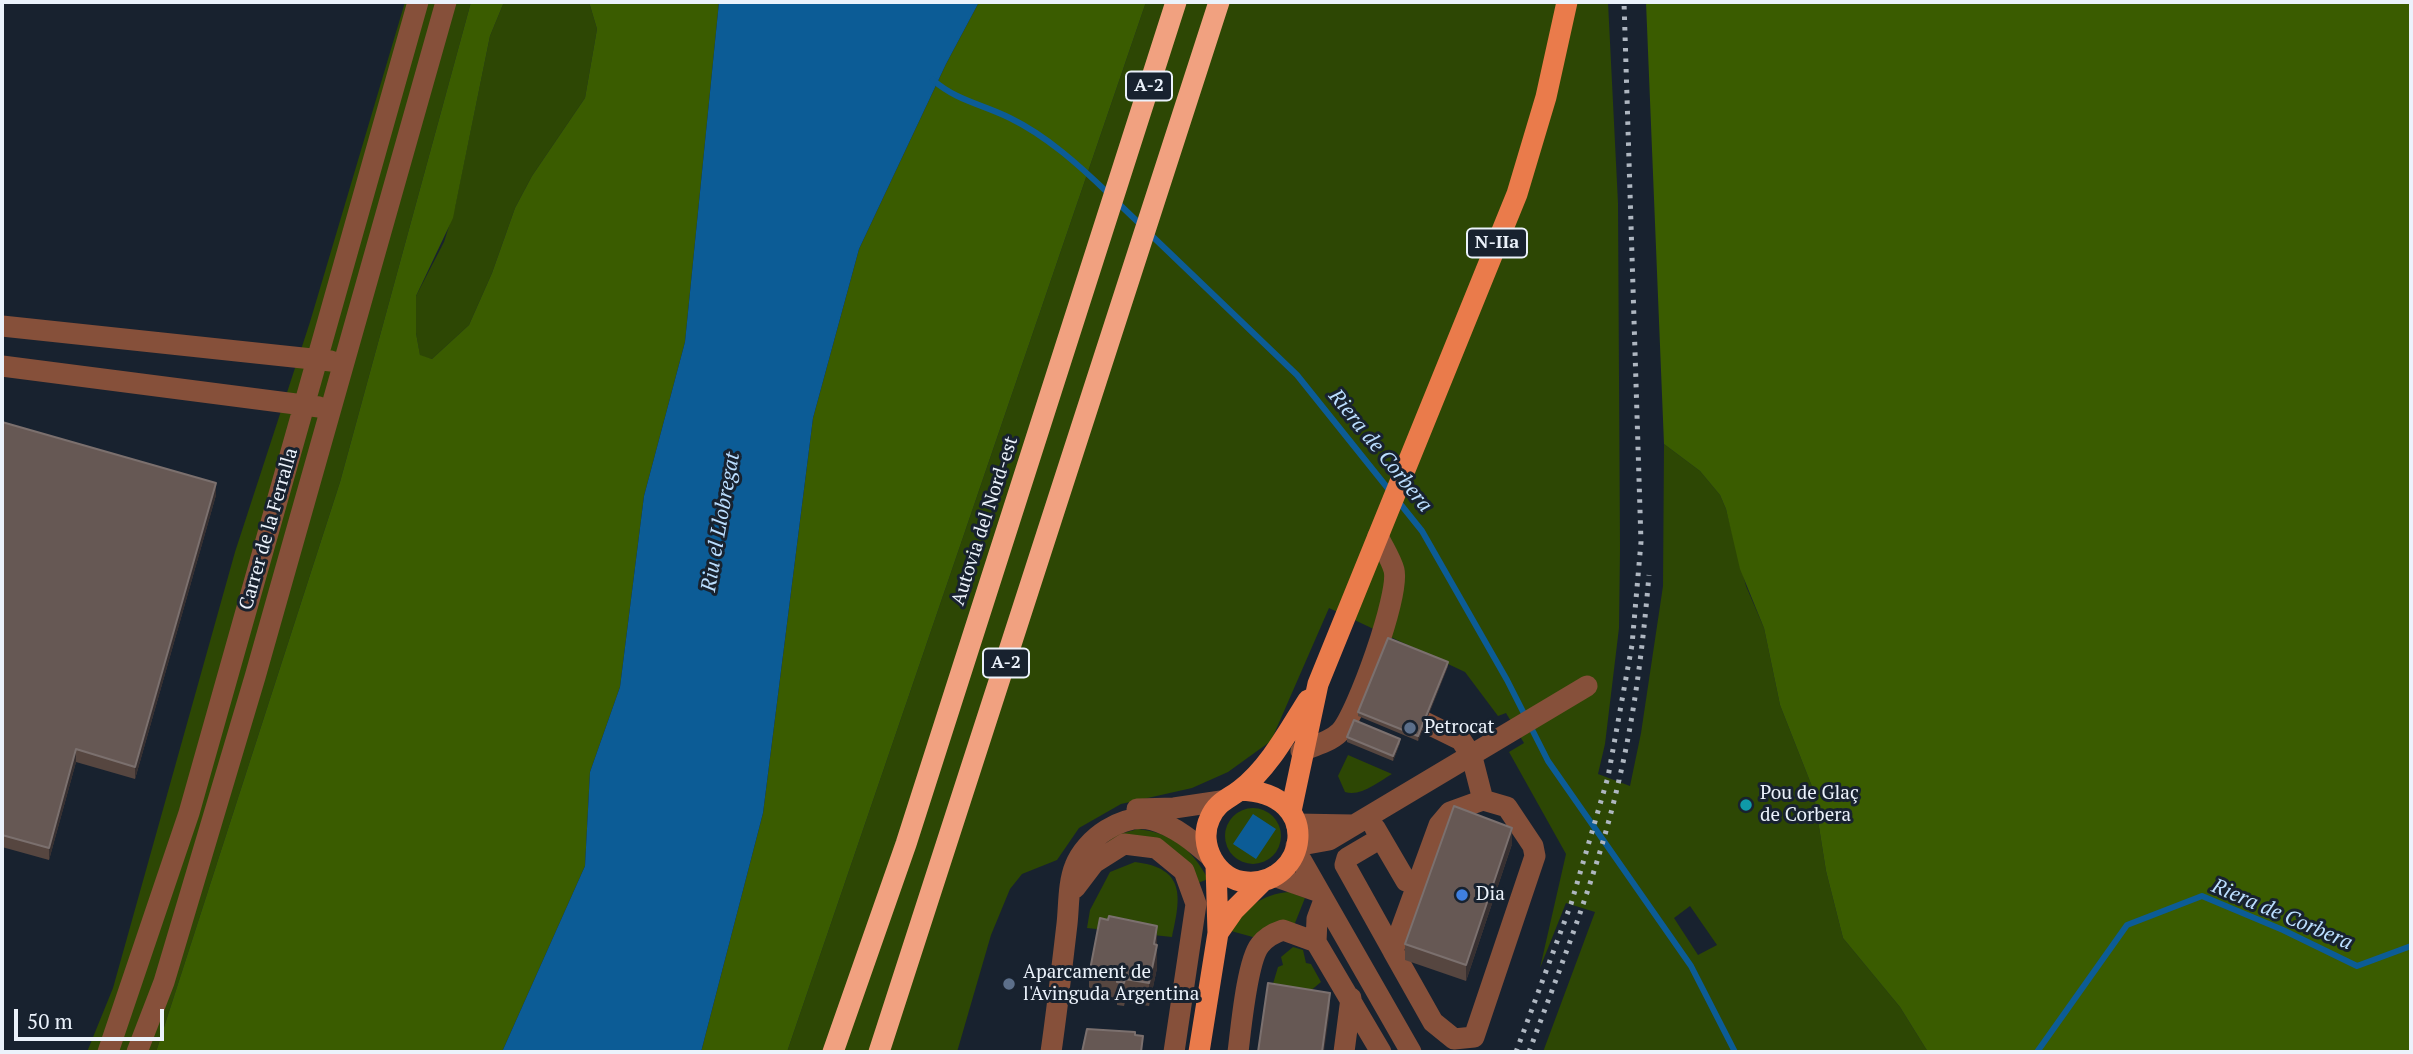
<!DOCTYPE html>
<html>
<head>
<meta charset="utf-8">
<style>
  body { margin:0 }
  #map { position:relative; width:2413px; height:1054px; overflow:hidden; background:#18222f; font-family:"PT Serif",serif }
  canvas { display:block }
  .frame { position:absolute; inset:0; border:4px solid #ebf2fb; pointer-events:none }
  .scale { position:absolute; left:14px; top:1009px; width:150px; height:32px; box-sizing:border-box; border:4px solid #ebf2fb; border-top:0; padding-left:9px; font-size:21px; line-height:24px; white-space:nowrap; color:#ebf2fb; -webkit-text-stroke:5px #18222f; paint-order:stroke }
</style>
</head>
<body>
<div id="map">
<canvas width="2413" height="1054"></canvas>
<div class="frame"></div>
<div class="scale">50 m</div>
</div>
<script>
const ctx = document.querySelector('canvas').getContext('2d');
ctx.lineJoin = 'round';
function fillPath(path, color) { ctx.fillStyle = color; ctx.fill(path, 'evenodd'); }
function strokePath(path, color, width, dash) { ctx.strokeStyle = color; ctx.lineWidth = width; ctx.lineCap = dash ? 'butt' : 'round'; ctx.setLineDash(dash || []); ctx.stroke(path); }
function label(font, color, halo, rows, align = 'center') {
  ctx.font = font + ' "PT Serif",serif'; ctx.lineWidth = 6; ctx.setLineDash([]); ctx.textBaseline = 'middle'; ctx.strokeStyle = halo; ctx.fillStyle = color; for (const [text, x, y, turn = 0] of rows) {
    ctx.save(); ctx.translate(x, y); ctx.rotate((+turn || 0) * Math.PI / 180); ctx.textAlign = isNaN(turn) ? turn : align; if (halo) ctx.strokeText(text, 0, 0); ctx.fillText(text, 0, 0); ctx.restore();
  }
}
const green = new Path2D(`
  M 405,2 L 471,2 L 340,482 L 156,1052 L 87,1052 L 113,988 L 235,552 L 310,322 Z
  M 504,2 L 589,2 L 597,29 L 585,98 L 532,176 L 515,208 L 492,273 L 469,325 L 432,359 L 420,356 L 416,333 L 416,296 L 444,242 L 455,207 L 490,36 Z
  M 1146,2 L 1608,2 L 1618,203 L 1620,549 L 1619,628 L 1605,744 L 1598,774 L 1630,786 L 1641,733 L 1663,586 L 1664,444 L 1700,471 L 1720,495 L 1726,509 L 1746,586 L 1764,628 L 1780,705 L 1813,789 L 1826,871 L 1843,938 L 1900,1007 L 1928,1052 L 1543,1052 L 1595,912 L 1566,903 L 1540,968 L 1566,854 L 1509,752 L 1524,743 L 1506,713 L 1498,716 L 1465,672 L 1329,608 L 1271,741 L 1228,772 L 1192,788 L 1121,804 L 1079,828 L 1057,860 L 1022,874 L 1010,889 L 991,935 L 957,1052 L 787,1052 ZM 1690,906 L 1717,945 L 1698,955 L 1674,918 Z
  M 1348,755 L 1392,774 C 1378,782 1361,797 1345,792 L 1338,776 Z
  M1225 836a28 28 0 1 1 56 0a28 28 0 1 1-56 0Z
  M 1138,829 C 1172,833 1192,849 1208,879 L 1198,883 C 1170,833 1153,842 1102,847 L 1116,835 Z
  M 1135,862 C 1186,868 1181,897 1172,937 L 1087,928 L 1090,910 L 1110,872 Z
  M 1289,892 L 1305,898 L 1293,928 L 1260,939 L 1231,931 C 1243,908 1263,894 1289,892 Z
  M 1293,947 L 1303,950 L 1306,963 L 1311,964 L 1321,982 L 1309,992 L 1269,997 L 1278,967 L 1283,965 L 1281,957 Z`);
const forest = new Path2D(`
  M 471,2 L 504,2 L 490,36 L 453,218 L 416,296 L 416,333 L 420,355 L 432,359 L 469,325 L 492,273 L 515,208 L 532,176 L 585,98 L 597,29 L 589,2 L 719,2 L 685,342 L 644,496 L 620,687 L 590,772 L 585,866 L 502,1052 L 156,1052 L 340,482 Z
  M 979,2 L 1146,2 L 787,1052 L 701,1052 L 763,813 L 813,418 L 859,249 L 946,64 Z
  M 1646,2 L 2411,2 L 2411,1052 L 1928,1052 L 1900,1007 L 1843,938 L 1826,871 L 1813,789 L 1780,705 L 1764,628 L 1740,569 L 1726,509 L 1720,495 L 1700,471 L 1664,444 Z`);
const water = new Path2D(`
  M 719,2 L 979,2 L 946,64 L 859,249 L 813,418 L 763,813 L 701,1052 L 502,1052 L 585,866 L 590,772 L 620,687 L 644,496 L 685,342 Z
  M 1253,814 L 1276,829 L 1256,859 L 1233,844 Z`);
const stream = new Path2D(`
  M 933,80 C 957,101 982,104 1010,118 C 1047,136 1080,166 1109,194
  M 1117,202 L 1142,226
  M 1150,234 L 1297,375 L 1422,531 L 1507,680 L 1548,761 L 1691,966 L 1735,1052
  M 2037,1052 L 2127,925 L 2202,896 L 2283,930 L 2357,966 L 2411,946`);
const minor = new Path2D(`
  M 2,326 L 331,361
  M 2,366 L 319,407
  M 1400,710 L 1461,740 L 1472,757 L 1483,800
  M 1301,751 C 1314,746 1330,742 1340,732 C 1357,714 1400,594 1394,570 C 1391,559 1383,547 1378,536
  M 1483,800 L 1507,807 L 1533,846 L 1535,856 L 1474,1037 L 1454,1039 L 1433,1022 L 1393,951 L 1439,825 L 1450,812 Z
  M 1137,809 L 1174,808 L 1221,801
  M 1296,824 L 1353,825
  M 1375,828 L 1406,881 L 1418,884
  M 1381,838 L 1347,858 L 1345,865 L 1393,951
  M 1296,846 L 1329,840 L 1587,686
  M 1296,851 L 1411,1052
  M 1274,876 L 1317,891
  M 1075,888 L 1094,863 L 1124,844 L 1156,848 L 1184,871 L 1196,904 L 1174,1052
  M 1324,900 L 1317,919 L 1316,942 L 1381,1052
  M 108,1052 L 189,813 L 418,2
  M 137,1052 L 164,982 L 255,677 L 446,2
  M 1051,1052 C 1057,1010 1062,967 1067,924 C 1069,906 1068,883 1075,866 C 1085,839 1123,812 1153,820 C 1175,826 1194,842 1211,857
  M 1238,1052 C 1241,1029 1247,961 1260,945 C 1266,937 1274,933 1283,930 L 1316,942
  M 1344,1052 L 1351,998`);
const major = new Path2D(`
  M 1240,790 C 1326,793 1306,886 1247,882 C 1217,880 1197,845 1210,818 C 1217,802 1227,800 1240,790 C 1269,768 1289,730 1308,700
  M 1291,811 L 1318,684 L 1517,194 L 1546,97 L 1567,2
  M 1218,933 L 1234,910 L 1264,880
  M 1199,1052 L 1218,933 L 1216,865`);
const highway = new Path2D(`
  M 833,1052 L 906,844 L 1176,2
  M 879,1052 L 1219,2`);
const rail = new Path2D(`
  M 1516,1052 L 1571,904 L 1608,777 L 1632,645 L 1641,542 L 1624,2
  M 1529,1052 C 1562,963 1598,873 1619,780 C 1635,713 1643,644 1649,575`);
const wall = new Path2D(`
  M 2,422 L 216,495 L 135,779 L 76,762 L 49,860 L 2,847 Z
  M 1448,666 L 1418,741 L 1358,716 L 1358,712 Z
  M 1347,737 L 1400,743 L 1393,761 L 1347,742 Z
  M 1512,844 L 1466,981 L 1405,960 L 1405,944 Z
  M 1157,926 L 1157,968 L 1149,1006 L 1125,1002 L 1124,1006 L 1117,1005 L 1117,1001 L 1089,998 L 1089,975 Z`);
const shadedWall = new Path2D(`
  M 216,483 L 216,495 L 135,779 L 135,767 Z
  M 1448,662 L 1448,666 L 1418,741 L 1418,736 Z
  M 1400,739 L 1400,743 L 1393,761 L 1393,756 Z
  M 76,749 L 76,762 L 49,860 L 49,848 Z
  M 1512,828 L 1512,844 L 1466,981 L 1466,965 Z
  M 1157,926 L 1157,968 L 1149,1006 L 1149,983 Z
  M 1330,993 L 1330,1009 L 1324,1052 L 1322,1052 Z`);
const building = new Path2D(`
  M 2,422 L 216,483 L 135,767 L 76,749 L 49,848 L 2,835 Z
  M 1388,638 L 1448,662 L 1418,736 L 1358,712 Z
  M 1354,720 L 1400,739 L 1393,756 L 1347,737 Z
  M 1454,806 L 1512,828 L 1466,965 L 1405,944 Z
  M 1109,916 L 1157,926 L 1154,944 L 1157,945 L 1149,983 L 1125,979 L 1124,983 L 1117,982 L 1117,978 L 1089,975 L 1100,918 L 1108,920 Z
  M 1268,983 L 1330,993 L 1322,1052 L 1258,1052 Z
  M 1087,1029 L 1135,1032 L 1135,1035 L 1143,1036 L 1141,1052 L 1082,1052 Z`);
const markers = [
  [1410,728,7,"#5c6f8a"],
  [1746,805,7,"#0f9aa8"],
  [1462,895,7,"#3f7fe0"],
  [1009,984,7,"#5c6f8a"]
];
const shields = [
  [1149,86,46],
  [1497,243,60],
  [1006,663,46]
];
const shieldNames = [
  ["A-2",1149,86],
  ["N-IIa",1497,243],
  ["A-2",1006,663]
];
const streetNames = [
  ["Autovia del Nord-est",985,521,-72],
  ["Carrer de la Ferralla",269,529,-74]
];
const poiNames = [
  ["Petrocat",1424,728],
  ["Pou de Glaç",1760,794],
  ["de Corbera",1760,816],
  ["Dia",1476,895],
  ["Aparcament de",1023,973],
  ["l'Avinguda Argentina",1023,995]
];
const waterNames = [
  ["Riera de Corbera",1380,451,51],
  ["Riu el Llobregat",721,522,-80],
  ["Riera de Corbera",2282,915,23]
];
fillPath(green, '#2d4704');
fillPath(forest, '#3a5c00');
fillPath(water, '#0c5c96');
strokePath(stream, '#0c5c96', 6);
strokePath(minor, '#86503a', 21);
strokePath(major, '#ea7b4b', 21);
strokePath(highway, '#f1a180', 21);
strokePath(rail, '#afb7c1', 5, [3.5, 7]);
fillPath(wall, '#564640');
fillPath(shadedWall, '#373031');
fillPath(building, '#665854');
strokePath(building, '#7b706e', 2);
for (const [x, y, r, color] of markers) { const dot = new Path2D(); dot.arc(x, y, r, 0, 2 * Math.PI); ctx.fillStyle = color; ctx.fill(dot); strokePath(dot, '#18222f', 2.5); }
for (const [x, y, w] of shields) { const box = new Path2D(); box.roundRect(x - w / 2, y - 14.5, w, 29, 5); ctx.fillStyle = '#18222f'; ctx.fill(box); strokePath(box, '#ebf2fb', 2); }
label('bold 18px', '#ebf2fb', null, shieldNames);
label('19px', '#ebf2fb', '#18222f', streetNames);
label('19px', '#ebf2fb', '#18222f', poiNames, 'left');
label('italic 21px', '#bbdeff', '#18222f', waterNames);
</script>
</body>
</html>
